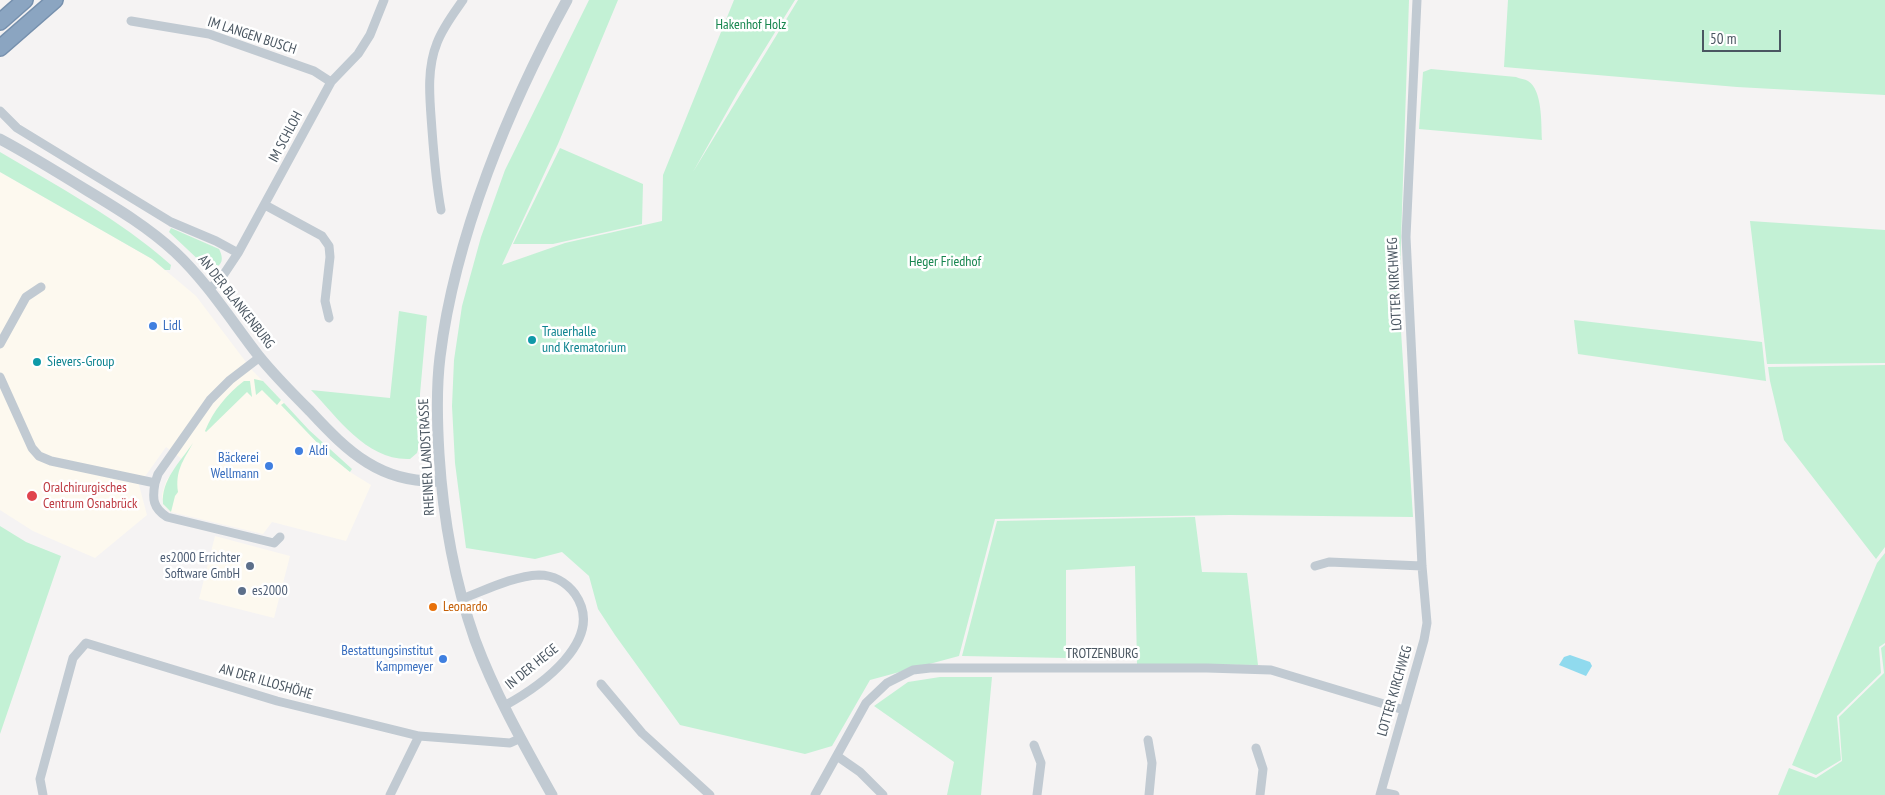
<!DOCTYPE html>
<html>
<head>
<meta charset="utf-8">
<style>
  body { margin:0 }
  #map { position:relative; width:1885px; height:795px; overflow:hidden; background:#f5f3f3; font-family:"PT Sans Narrow",sans-serif }
  canvas { display:block }
  .scale { position:absolute; left:1702px; top:30px; width:79px; height:22px; box-sizing:border-box; border:2px solid #4a5661; border-top:0; padding-left:6px; font-size:15px; line-height:18px; white-space:nowrap; color:#4a5661; -webkit-text-stroke:4px #fff; paint-order:stroke }
</style>
</head>
<body>
<div id="map">
<canvas width="1885" height="795"></canvas>
<div class="scale">50 m</div>
</div>
<script>
const ctx = document.querySelector('canvas').getContext('2d');
ctx.lineJoin = 'round';
function fillPath(path, color) { ctx.fillStyle = color; ctx.fill(path, 'evenodd'); }
function strokePath(path, color, width, dash) { ctx.strokeStyle = color; ctx.lineWidth = width; ctx.lineCap = dash ? 'butt' : 'round'; ctx.setLineDash(dash || []); ctx.stroke(path); }
function label(font, color, halo, rows, align = 'center') {
  ctx.font = font + ' "PT Sans Narrow",sans-serif'; ctx.lineWidth = 5; ctx.setLineDash([]); ctx.textBaseline = 'middle'; ctx.strokeStyle = halo; ctx.fillStyle = color; for (const [text, x, y, turn = 0] of rows) {
    ctx.save(); ctx.translate(x, y); ctx.rotate((+turn || 0) * Math.PI / 180); ctx.textAlign = isNaN(turn) ? turn : align; if (halo) ctx.strokeText(text, 0, 0); ctx.fillText(text, 0, 0); ctx.restore();
  }
}
const commercial = new Path2D(`
  M 0,172 L 152,259 L 196,296 L 252,370 L 284,403 L 282,406 L 329,455 L 350,472 L 371,485 L 346,541 L 272,522 L 263,534 L 171,512 L 163,505 L 162,494 L 166,481 L 182,459 L 166,447 L 139,485 L 147,515 L 95,558 L 33,531 L 0,510 Z
  M 215,536 L 290,556 L 274,618 L 199,599 Z`);
const green = new Path2D(`
  M 589,0 L 618,0 L 558,144 L 502,265 L 565,243 L 662,221 L 663,175 L 734,0 L 795,0 L 738,92 L 693,172 L 798,0 L 1409,0 L 1399,300 L 1413,517 L 1230,515 L 995,519 L 959,656 L 870,680 L 832,746 L 805,754 L 680,725 L 615,635 L 598,609 L 589,576 L 562,552 L 535,559 L 466,548 L 455,463 L 452,406 L 454,360 L 462,306 L 481,237 L 505,170 Z
  M 1508,0 L 1885,0 L 1885,95 L 1737,87 L 1504,67 Z
  M 1431,69 L 1516,77 C 1520,79 1525,79 1528,81 C 1543,90 1541,125 1542,140 L 1419,129 L 1423,72 Z
  M 560,148 L 643,184 L 642,224 L 553,244 L 513,244 Z
  M 0,152 C 59,187 119,219 171,265 L 170,270 L 165,270 L 152,259 L 0,172 Z
  M 1750,221 L 1885,230 L 1885,363 L 1767,364 Z
  M 171,228 L 219,249 C 224,259 223,266 211,269 L 204,265 L 169,232 Z
  M 399,311 L 427,316 L 420,394 L 420,442 L 417,453 L 410,459 C 367,461 338,418 311,390 L 390,398 Z
  M 1574,320 L 1762,342 L 1766,381 L 1578,354 Z
  M 1885,365 L 1885,547 L 1876,559 L 1784,440 L 1770,381 L 1768,367 Z
  M 254,379 L 263,381 L 281,400 L 277,405 L 262,390 L 256,395 Z
  M 244,381 L 250,381 L 252,397 L 247,392 L 206,432 L 205,431 C 213,411 227,394 244,381 Z
  M 284,403 L 309,430 L 352,469 L 350,472 L 329,455 L 281,405 Z
  M 193,443 C 183,461 175,471 178,492 L 175,496 L 171,512 L 163,504 C 161,480 180,462 193,443 Z
  M 1195,517 L 1202,572 L 1247,573 L 1258,665 L 1137,664 L 1135,566 L 1066,570 L 1066,658 L 962,656 L 997,521 Z
  M 0,526 L 26,542 L 61,556 L 0,734 Z
  M 1885,553 L 1885,643 L 1879,647 L 1881,673 L 1837,716 L 1841,760 L 1816,775 L 1792,765 L 1877,563 Z
  M 1885,645 L 1885,795 L 1778,795 L 1789,768 L 1816,778 L 1842,761 L 1839,717 L 1884,673 L 1881,648 Z
  M 940,677 L 992,677 L 981,795 L 947,795 L 954,762 L 874,706 L 908,682 Z`);
const water = new Path2D(`
  M 1570,655 L 1590,662 L 1592,666 L 1586,676 L 1559,665 L 1564,657 Z`);
const minor = new Path2D(`
  M 131,21 L 209,34 L 314,71 L 331,82
  M 0,111 L 17,128 L 171,222 L 216,241 L 238,253
  M 265,205 L 322,236 L 329,246 L 330,257 L 325,301 L 329,318
  M 441,210 C 436,183 434,157 432,130 C 430,101 426,70 437,43 C 443,27 454,13 463,0
  M 209,290 L 224,274 L 238,253 L 331,82 L 358,54 L 370,35 L 384,0
  M 0,344 L 26,297 L 41,287
  M 0,377 L 32,448 L 39,456 L 51,461 L 155,483 L 158,474 L 210,400 L 230,380 L 260,357
  M 155,483 C 152,499 153,508 167,517 L 274,543 L 280,537
  M 1315,566 L 1329,562 L 1422,566
  M 462,599 C 486,590 513,576 539,575 C 553,575 566,582 575,594 C 607,640 539,687 504,706
  M 601,684 L 642,733 L 710,795
  M 1148,740 L 1152,763 L 1149,795
  M 1034,745 L 1041,763 L 1037,795
  M 1256,748 L 1263,769 L 1260,795
  M 837,756 L 860,772 L 883,795
  M 1381,792 L 1395,795
  M 43,795 L 40,779 L 73,658 L 86,643 L 277,701 L 419,736 L 510,743 L 521,738
  M 390,795 L 419,736
  M 815,795 L 866,703 L 887,683 L 913,670 L 930,668 L 1207,668 L 1271,670 L 1404,710
  M 1380,795 L 1424,640 L 1427,623 L 1422,566 L 1406,237 L 1417,0`);
const tertiary = new Path2D(`
  M 0,139 C 30,155 59,173 88,191 C 118,209 149,228 175,252 C 207,282 231,320 258,355 C 274,375 292,393 310,411 C 348,452 381,484 441,481
  M 552,795 C 524,745 495,694 475,640 C 454,580 443,517 439,454 C 437,421 436,389 440,357 C 455,236 509,106 567,0`);
const motorway = new Path2D(`
  M 0,22 L 25,0
  M 0,48 L 55,0`);
const markers = [
  [153,326,5,"#3f7fe0"],
  [532,340,5,"#0f9aa8"],
  [37,362,5,"#0f9aa8"],
  [299,451,5,"#3f7fe0"],
  [269,466,5,"#3f7fe0"],
  [32,496,6,"#e0444e"],
  [250,566,5,"#5c6f8a"],
  [242,591,5,"#5c6f8a"],
  [433,607,5,"#e8710a"],
  [443,659,5,"#3f7fe0"]
];
const parkNames = [
  ["Hakenhof Holz",751,25],
  ["Heger Friedhof",945,262]
];
const streetNames = [
  ["IM LANGEN BUSCH",252,36,18],
  ["IM SCHLOH",286,137,-62],
  ["LOTTER KIRCHWEG",1395,284,-93],
  ["AN DER BLANKENBURG",236,302,52],
  ["RHEINER LANDSTRASSE",427,457,-93],
  ["TROTZENBURG",1102,654],
  ["IN DER HEGE",532,667,-39],
  ["AN DER ILLOSHÖHE",266,682,16],
  ["LOTTER KIRCHWEG",1395,691,-74]
];
const shopNames = [
  ["Lidl",163,326],
  ["Aldi",309,451],
  ["Bäckerei",259,458,"right"],
  ["Wellmann",259,474,"right"],
  ["Bestattungsinstitut",433,651,"right"],
  ["Kampmeyer",433,667,"right"]
];
const cultureNames = [
  ["Trauerhalle",542,332],
  ["und Krematorium",542,348],
  ["Sievers-Group",47,362]
];
const healthNames = [
  ["Oralchirurgisches",43,488],
  ["Centrum Osnabrück",43,504]
];
const serviceNames = [
  ["es2000 Errichter",240,558],
  ["Software GmbH",240,574],
  ["es2000",252,591,"left"]
];
const foodNames = [
  ["Leonardo",443,607]
];
fillPath(commercial, '#fdf9ef');
fillPath(green, '#c3f1d5');
fillPath(water, '#90daee');
strokePath(motorway, '#7690ad', 18);
strokePath(minor, '#c1cad2', 9);
strokePath(tertiary, '#c1cad2', 11);
strokePath(motorway, '#8ba5c1', 15);
for (const [x, y, r, color] of markers) { const dot = new Path2D(); dot.arc(x, y, r, 0, 2 * Math.PI); ctx.fillStyle = color; ctx.fill(dot); strokePath(dot, '#fff', 2); }
label('14px', '#17864f', '#fff', parkNames);
label('14px', '#4a5661', '#fff', streetNames);
label('14px', '#366cbe', '#fff', shopNames, 'left');
label('14px', '#0d838f', '#fff', cultureNames, 'left');
label('14px', '#be3a42', '#fff', healthNames, 'left');
label('14px', '#4e5e75', '#fff', serviceNames, 'right');
label('14px', '#c56008', '#fff', foodNames, 'left');
</script>
</body>
</html>
